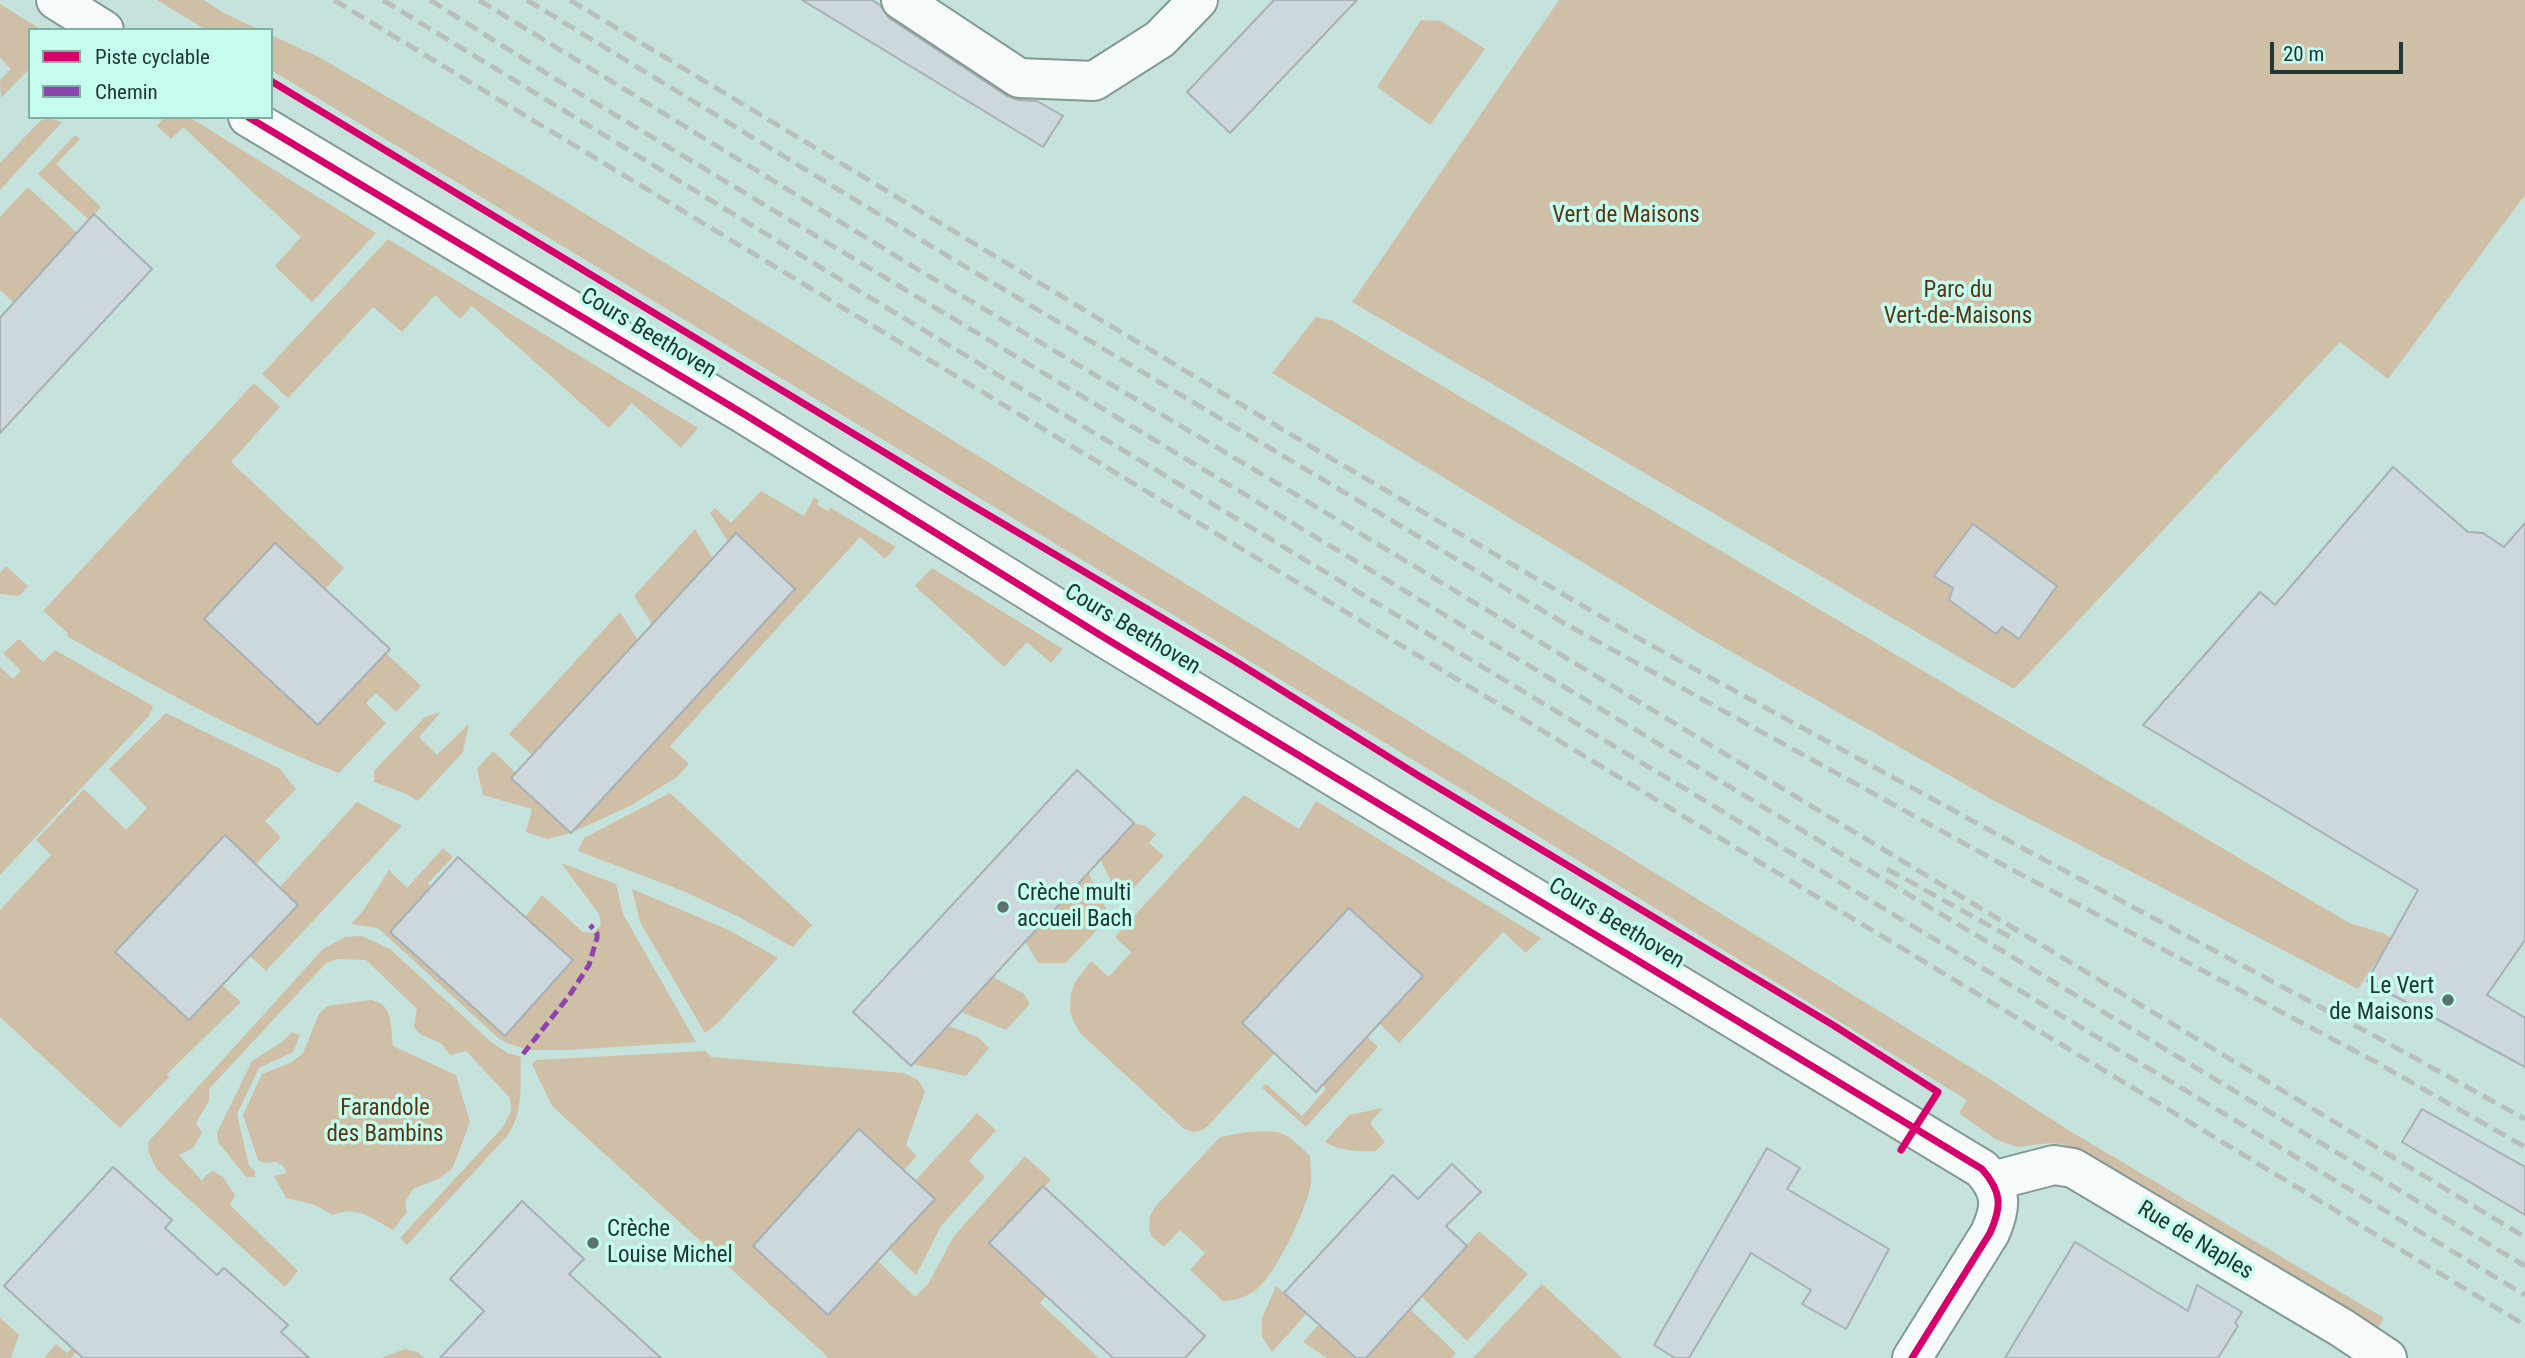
<!DOCTYPE html>
<html>
<head>
<meta charset="utf-8">
<style>
  body { margin:0 }
  #map { position:relative; width:2525px; height:1358px; overflow:hidden; background:#c5e2dc; font-family:"Roboto Condensed",sans-serif }
  canvas { display:block }
  .legend { position:absolute; left:28px; top:28px; width:245px; height:91px; box-sizing:border-box; background:#c5fdef; border:2px solid #83aea3; margin:0; padding:9px 12px; list-style:none; font-size:21px; color:#213732 }
  .legend li { display:flex; align-items:center; gap:14px; height:35px }
  .legend b { width:35px; border:2px solid #83aea3 }
  .scale { position:absolute; left:2270px; top:42px; width:133px; height:32px; box-sizing:border-box; border:4px solid #213732; border-top:0; padding-left:9px; font-size:21px; line-height:24px; white-space:nowrap; color:#213732; -webkit-text-stroke:5px #c5fdef; paint-order:stroke }
</style>
</head>
<body>
<div id="map">
<canvas width="2525" height="1358"></canvas>
<ul class="legend">
<li><b style="height:9px;background:#d6006c"></b>Piste cyclable</li>
<li><b style="height:9px;background:#8e44ad"></b>Chemin</li>
</ul>
<div class="scale">20 m</div>
</div>
<script>
const ctx = document.querySelector('canvas').getContext('2d');
ctx.lineJoin = 'round';
function fillPath(path, color) { ctx.fillStyle = color; ctx.fill(path, 'evenodd'); }
function strokePath(path, color, width, dash) { ctx.strokeStyle = color; ctx.lineWidth = width; ctx.lineCap = dash ? 'butt' : 'round'; ctx.setLineDash(dash || []); ctx.stroke(path); }
function label(font, color, halo, rows, align = 'center') {
  ctx.font = font + ' "Roboto Condensed",sans-serif'; ctx.lineWidth = 7; ctx.setLineDash([]); ctx.textBaseline = 'middle'; ctx.strokeStyle = halo; ctx.fillStyle = color; for (const [text, x, y, turn = 0] of rows) {
    ctx.save(); ctx.translate(x, y); ctx.rotate((+turn || 0) * Math.PI / 180); ctx.textAlign = isNaN(turn) ? turn : align; if (halo) ctx.strokeText(text, 0, 0); ctx.fillText(text, 0, 0); ctx.restore();
  }
}
const green = new Path2D(`
  M 157,0 L 204,0 L 224,13 L 260,30 L 206,30 Z
  M 1559,0 L 2525,0 L 2525,195 L 2388,379 L 2340,342 L 2014,689 L 1352,302 Z
  M 0,4 L 42,30 L 30,30 L 30,68 L 1,98 L 0,80 L 11,69 L 0,58 Z
  M 1421,20 L 1441,21 L 1485,49 L 1430,125 L 1377,87 Z
  M 271,35 L 319,57 L 540,186 L 1983,1075 L 2070,1131 L 2384,1318 L 2378,1327 L 2083,1152 L 2062,1144 L 2051,1143 L 2016,1147 L 1995,1139 L 1959,1113 L 1967,1100 L 1478,799 L 271,70 Z
  M 165,117 L 189,117 L 376,233 L 312,302 L 275,266 L 301,237 L 183,127 L 171,139 L 157,126 Z
  M 48,118 L 62,122 L 0,190 L 0,163 L 40,121 Z
  M 75,135 L 80,139 L 56,164 L 101,207 L 89,220 L 38,174 Z
  M 28,187 L 77,233 L 13,302 L 0,290 L 0,217 Z
  M 388,239 L 698,428 L 681,448 L 632,403 L 609,428 L 472,306 L 460,319 L 435,295 L 402,332 L 373,307 L 288,398 L 262,374 Z
  M 1316,317 L 1331,320 L 2320,906 L 2352,924 L 2383,933 L 2423,958 L 2418,966 L 2386,947 L 2358,989 L 1989,798 L 1702,635 L 1272,373 Z
  M 254,383 L 280,407 L 231,462 L 344,568 L 325,589 L 275,543 L 204,619 L 318,725 L 386,653 L 421,686 L 396,712 L 376,693 L 366,703 L 386,723 L 339,773 C 244,736 155,687 67,636 L 68,633 L 43,611 Z
  M 761,491 L 804,516 L 814,498 L 819,500 L 817,505 L 828,511 L 831,508 L 896,547 L 885,559 L 860,537 L 670,746 L 689,764 L 677,777 L 630,806 L 571,833 L 547,839 L 526,832 L 532,809 L 483,795 L 477,769 L 493,751 L 516,773 L 511,778 L 571,833 L 795,589 L 737,534 L 728,542 L 710,513 L 715,508 L 731,523 Z
  M 695,529 L 713,559 L 652,624 L 634,596 Z
  M 6,566 L 28,586 L 19,596 L 0,594 L 0,573 Z
  M 932,568 L 1063,649 L 1051,663 L 1027,642 L 1004,667 L 915,586 Z
  M 620,612 L 638,640 L 532,755 L 509,734 Z
  M 19,639 L 43,662 L 55,650 L 153,706 L 149,716 L 0,875 L 0,667 L 13,679 L 21,671 L 3,653 Z
  M 441,712 L 419,737 L 437,755 L 469,724 L 463,752 L 418,801 L 406,794 L 374,782 L 374,771 L 425,717 Z
  M 166,713 L 279,768 L 296,789 L 265,821 L 281,837 L 256,864 L 225,836 L 222,985 L 241,1002 L 167,1074 L 169,1077 L 120,1128 L 0,1017 L 0,910 L 51,855 L 36,840 L 84,789 L 126,830 L 147,808 L 109,769 Z
  M 670,793 L 812,925 L 793,947 L 737,916 L 683,891 L 578,851 L 584,838 Z
  M 1244,795 L 1299,829 L 1316,801 L 1541,938 L 1526,953 L 1503,932 L 1399,1043 L 1379,1023 L 1423,976 L 1349,908 L 1242,1023 L 1274,1054 L 1207,1127 C 1198,1133 1192,1133 1183,1128 L 1080,1033 L 1074,1022 L 1070,1011 L 1071,994 L 1075,982 L 1091,961 L 1109,977 L 1131,952 L 1115,937 Z
  M 357,802 L 402,826 L 266,971 L 250,956 L 298,905 L 280,887 Z
  M 1134,823 L 1146,826 L 1156,834 L 1149,843 L 1164,856 L 1126,896 L 1116,891 L 1100,859 Z
  M 443,848 L 453,857 L 428,883 L 431,887 L 390,932 L 505,1036 L 525,917 L 542,895 L 583,932 L 594,933 L 601,924 L 599,914 L 561,863 L 616,884 L 623,914 L 696,1042 L 568,1050 L 528,1050 L 507,1043 L 497,1037 L 378,928 L 351,924 L 363,911 L 389,870 L 407,888 Z
  M 1088,873 L 1110,916 L 1066,963 L 1038,963 L 1025,941 Z
  M 632,889 L 729,930 L 778,958 L 717,1024 L 705,1033 L 640,922 Z
  M 362,936 L 390,949 L 491,1042 L 508,1053 L 521,1057 C 520,1084 524,1113 507,1136 L 407,1245 L 400,1238 L 503,1127 L 511,1111 L 510,1098 L 466,1051 L 450,1055 L 442,1044 L 420,1034 L 414,1027 L 417,1009 L 366,960 L 338,959 L 326,963 L 209,1089 L 209,1101 L 196,1123 L 202,1133 L 193,1148 L 179,1155 L 202,1181 L 206,1175 L 213,1171 L 223,1177 L 235,1195 L 230,1205 L 298,1271 L 285,1287 L 157,1170 L 148,1151 L 149,1141 L 323,949 L 345,937 Z
  M 993,977 L 1024,994 L 1030,1004 L 1006,1030 L 961,1012 Z
  M 371,1000 C 395,1004 390,1029 393,1046 L 456,1075 L 470,1122 L 457,1157 L 452,1169 L 438,1179 L 413,1189 L 405,1202 L 407,1212 L 393,1230 C 371,1218 358,1205 333,1215 L 315,1205 L 286,1198 L 274,1176 L 287,1173 L 284,1167 L 277,1162 L 263,1163 L 258,1160 L 243,1115 L 262,1074 L 292,1062 L 303,1053 L 319,1014 L 327,1006 Z
  M 949,1026 L 978,1037 L 989,1048 L 966,1076 L 913,1064 Z
  M 292,1032 L 300,1035 L 293,1052 L 259,1068 L 237,1114 L 249,1166 L 255,1171 L 255,1177 L 246,1177 L 218,1142 L 217,1133 L 252,1061 L 282,1042 Z
  M 1367,1037 L 1378,1047 L 1306,1127 L 1262,1088 L 1266,1084 L 1302,1116 L 1326,1089 L 1323,1085 Z
  M 705,1051 L 711,1057 L 904,1073 L 918,1080 L 925,1091 L 906,1145 L 917,1156 L 904,1170 L 859,1130 L 753,1245 L 828,1315 L 878,1261 L 915,1297 L 928,1284 L 954,1236 L 1025,1156 L 1051,1180 L 989,1244 L 1046,1296 L 1040,1303 L 1099,1358 L 829,1358 L 552,1106 L 532,1064 L 536,1060 Z
  M 1383,1108 L 1370,1123 L 1385,1142 L 1376,1151 C 1359,1152 1339,1151 1325,1142 L 1349,1115 Z
  M 977,1113 L 996,1130 L 969,1161 L 985,1177 L 941,1226 L 916,1275 L 889,1249 L 934,1199 L 915,1181 Z
  M 1247,1132 C 1285,1131 1283,1130 1310,1156 C 1310,1165 1312,1175 1311,1183 C 1309,1205 1275,1275 1258,1288 C 1249,1296 1235,1301 1223,1301 L 1190,1270 L 1205,1253 L 1180,1230 L 1164,1247 L 1152,1237 L 1149,1229 L 1150,1216 L 1155,1207 L 1220,1137 Z
  M 1479,1231 L 1528,1274 L 1467,1341 L 1421,1296 Z
  M 1542,1284 L 1622,1358 L 1473,1358 Z
  M 1276,1286 L 1307,1313 L 1272,1352 L 1262,1337 L 1262,1318 Z
  M 1410,1309 L 1456,1353 L 1451,1358 L 1366,1358 Z
  M 105,1313 L 109,1316 L 71,1358 L 44,1358 L 56,1344 L 67,1353 Z
  M 0,1318 L 19,1335 L 11,1358 L 0,1358 Z
  M 1319,1324 L 1356,1358 L 1327,1358 L 1303,1342 Z
  M 405,1349 L 418,1352 L 424,1358 L 381,1358 Z`);
const building = new Path2D(`
  M 802,0 L 872,0 L 880,5 L 889,18 L 1007,96 L 1018,100 L 1037,101 L 1063,116 L 1043,147 Z
  M 1274,0 L 1357,0 L 1230,133 L 1187,92 Z
  M 94,214 L 152,269 L 0,433 L 0,318 Z
  M 2393,467 L 2468,532 L 2483,533 L 2504,547 L 2525,523 L 2525,940 L 2487,995 L 2525,1018 L 2525,1067 L 2367,981 L 2418,890 L 2143,725 L 2260,592 L 2275,605 Z
  M 1973,524 L 2057,586 L 2019,639 L 2002,627 L 1996,634 L 1949,600 L 1953,588 L 1934,576 Z
  M 736,533 L 795,589 L 571,833 L 511,778 Z
  M 275,543 L 390,649 L 318,725 L 204,619 Z
  M 1077,770 L 1134,823 L 911,1066 L 853,1012 Z
  M 225,835 L 298,905 L 189,1020 L 115,952 Z
  M 458,857 L 573,960 L 505,1036 L 390,932 Z
  M 1349,908 L 1423,976 L 1316,1092 L 1242,1023 Z
  M 2422,1109 L 2525,1167 L 2525,1215 L 2402,1142 Z
  M 859,1129 L 935,1199 L 828,1315 L 753,1246 Z
  M 1767,1148 L 1800,1168 L 1787,1189 L 1889,1249 L 1846,1329 L 1802,1304 L 1811,1290 L 1751,1253 L 1689,1358 L 1675,1358 L 1654,1345 Z
  M 1452,1164 L 1481,1192 L 1446,1226 L 1467,1246 L 1366,1358 L 1356,1358 L 1284,1293 L 1393,1175 L 1418,1199 Z
  M 113,1167 L 172,1220 L 165,1228 L 217,1275 L 224,1268 L 288,1325 L 281,1332 L 309,1358 L 83,1358 L 4,1286 Z
  M 1043,1186 L 1205,1336 L 1185,1358 L 1113,1358 L 989,1243 Z
  M 522,1201 L 584,1259 L 569,1274 L 661,1358 L 440,1358 L 484,1311 L 450,1279 Z
  M 2075,1242 L 2188,1311 L 2197,1285 L 2242,1312 L 2235,1323 L 2238,1326 L 2218,1358 L 2005,1358 Z`);
const minor = new Path2D(`
  M 56,0 L 104,30
  M 901,0 L 1019,78 L 1094,81 L 1160,39 L 1198,0
  M 248,117 L 744,414 L 1105,638 L 1982,1169 C 2002,1192 2002,1206 1990,1233 L 1912,1358
  M 1992,1181 L 2054,1165 L 2073,1168 L 2342,1328 L 2387,1358`);
const rail = new Path2D(`
  M 334,0 L 2525,1325
  M 383,0 L 897,314 L 2525,1295
  M 430,0 L 549,75 L 2525,1266
  M 479,0 L 922,272 L 1270,479 L 2525,1237
  M 527,0 L 936,249 L 1562,622 L 2007,867 L 2374,1061 L 2525,1147
  M 570,0 L 1310,446 L 1638,638 L 2024,849 L 2384,1041 L 2525,1119
  M 1887,869 L 2010,937`);
const quiet = new Path2D(`
  M 523,1054 L 569,996 L 589,965 L 597,938 L 597,933 L 590,925`);
const cycleway = new Path2D(`
  M 271,81 L 963,500 L 1235,661 L 1419,776 L 1833,1025 L 1938,1092 L 1901,1150
  M 248,117 L 744,414 L 1105,638 L 1982,1169 C 2002,1192 2002,1206 1990,1233 L 1912,1358`);
const markers = [
  [1003,907,7,"#5a736e"],
  [2448,1000,7,"#5a736e"],
  [593,1243,7,"#5a736e"]
];
const parkNames = [
  ["Vert de Maisons",1626,216],
  ["Parc du",1958,291],
  ["Vert-de-Maisons",1958,317],
  ["Farandole",385,1109],
  ["des Bambins",385,1135]
];
const streetNames = [
  ["Cours Beethoven",648,334,31],
  ["Cours Beethoven",1132,630,31],
  ["Cours Beethoven",1616,924,31],
  ["Rue de Naples",2195,1241,31]
];
const poiNames = [
  ["Crèche multi",1017,894],
  ["accueil Bach",1017,920],
  ["Le Vert",2434,987,"right"],
  ["de Maisons",2434,1013,"right"],
  ["Crèche",607,1230],
  ["Louise Michel",607,1256]
];
fillPath(green, '#cfbfa7');
fillPath(building, '#cdd8dd');
strokePath(building, '#a6b0b5', 2);
strokePath(minor, '#829994', 42);
strokePath(minor, '#f6fbfa', 38);
strokePath(rail, '#b8c0be', 5, [14, 7]);
strokePath(quiet, '#8e44ad', 5, [10, 5]);
strokePath(cycleway, '#d6006c', 7);
for (const [x, y, r, color] of markers) { const dot = new Path2D(); dot.arc(x, y, r, 0, 2 * Math.PI); ctx.fillStyle = color; ctx.fill(dot); strokePath(dot, '#c5fdef', 2.5); }
label('23px', '#5a3412', '#c5fdef', parkNames);
label('23px', '#213732', '#c5fdef', streetNames);
label('23px', '#213732', '#c5fdef', poiNames, 'left');
</script>
</body>
</html>
